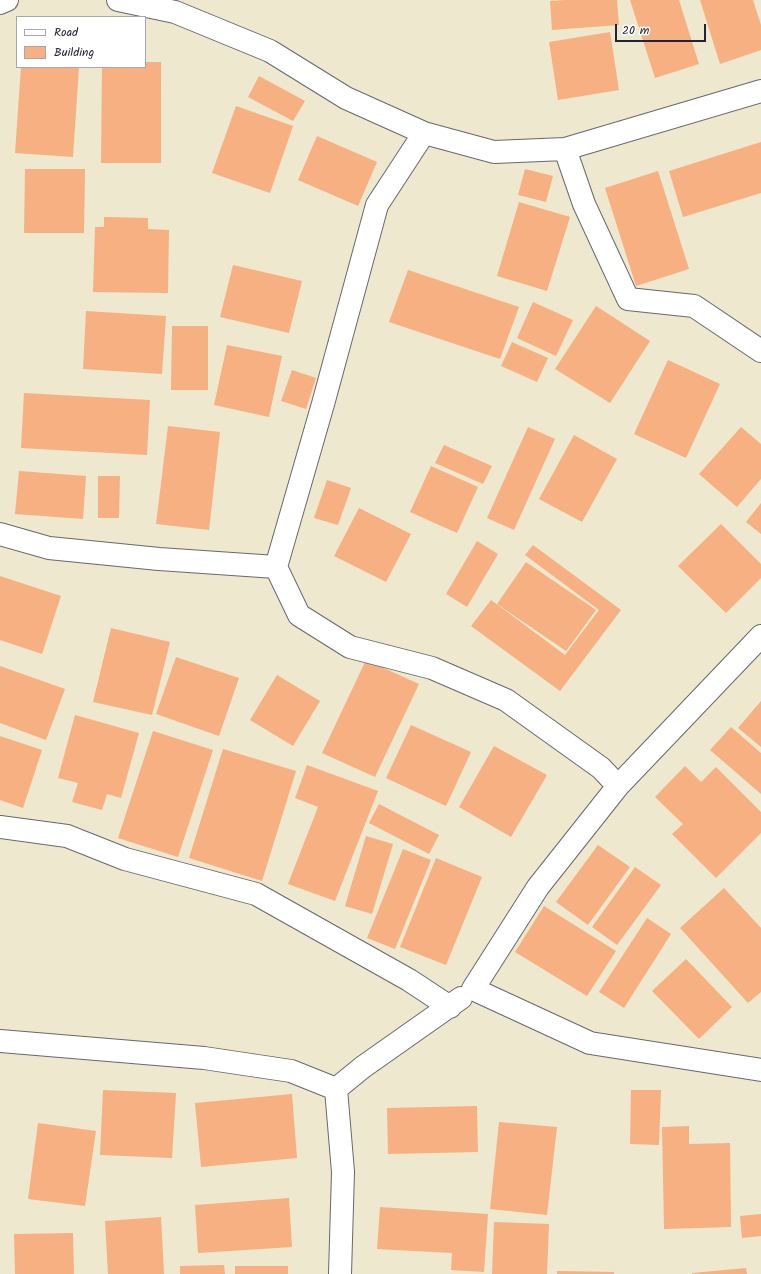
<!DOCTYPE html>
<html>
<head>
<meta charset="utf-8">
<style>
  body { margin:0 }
  #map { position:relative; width:761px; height:1274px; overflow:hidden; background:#eee8ce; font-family:Kalam,sans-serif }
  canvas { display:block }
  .legend { position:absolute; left:16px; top:16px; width:130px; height:52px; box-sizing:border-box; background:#fff; border:1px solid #a7a7b1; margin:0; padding:5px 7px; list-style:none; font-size:12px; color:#22223b }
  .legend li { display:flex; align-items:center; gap:8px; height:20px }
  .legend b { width:20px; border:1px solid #a7a7b1 }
  .scale { position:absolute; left:615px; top:24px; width:91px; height:18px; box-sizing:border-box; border:2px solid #22223b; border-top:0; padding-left:5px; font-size:12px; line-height:14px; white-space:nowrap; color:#22223b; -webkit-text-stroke:3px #fff; paint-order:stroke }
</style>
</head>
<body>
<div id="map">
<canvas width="761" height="1274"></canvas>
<ul class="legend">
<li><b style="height:5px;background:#fff"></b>Road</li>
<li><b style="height:11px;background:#f6b081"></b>Building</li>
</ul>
<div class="scale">20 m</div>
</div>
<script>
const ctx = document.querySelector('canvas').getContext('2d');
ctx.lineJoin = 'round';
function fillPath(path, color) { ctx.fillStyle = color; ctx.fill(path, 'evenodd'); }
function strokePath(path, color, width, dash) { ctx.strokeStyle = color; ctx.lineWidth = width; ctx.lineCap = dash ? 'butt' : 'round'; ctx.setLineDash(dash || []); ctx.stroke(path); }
const building = new Path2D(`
  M 567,0 L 617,0 L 619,25 L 552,30 L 550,1 Z
  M 630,0 L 679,0 L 699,64 L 655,78 Z
  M 700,0 L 753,0 L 761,25 L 761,50 L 720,64 Z
  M 610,32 L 619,90 L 558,100 L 549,42 Z
  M 145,62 L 161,62 L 161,163 L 101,163 L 102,67 L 145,67 Z
  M 21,67 L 79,67 L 73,157 L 15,153 Z
  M 259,76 L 305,101 L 293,121 L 248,97 Z
  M 236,106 L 293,126 L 270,193 L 212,173 Z
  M 317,136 L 377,162 L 358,206 L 298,180 Z
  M 761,142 L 761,193 L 683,217 L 669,171 Z
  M 25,169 L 85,169 L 84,233 L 24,233 Z
  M 525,169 L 553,176 L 546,202 L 518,195 Z
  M 658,171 L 689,269 L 636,286 L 605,188 Z
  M 519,202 L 570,217 L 547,291 L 497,276 Z
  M 104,217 L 148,218 L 148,229 L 169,230 L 168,293 L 93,292 L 95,227 L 104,227 Z
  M 233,265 L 302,281 L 289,333 L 220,317 Z
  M 408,270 L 519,307 L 500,359 L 389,322 Z
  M 533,302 L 573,320 L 556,356 L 517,338 Z
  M 596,306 L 650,341 L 610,403 L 555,369 Z
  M 86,311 L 166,316 L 162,374 L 83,369 Z
  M 172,326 L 208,326 L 208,390 L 171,390 Z
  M 512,342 L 548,358 L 537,382 L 501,366 Z
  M 227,345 L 282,356 L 269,417 L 214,405 Z
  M 668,360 L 720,384 L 686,458 L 634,434 Z
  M 292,370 L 316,378 L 306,409 L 281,401 Z
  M 24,393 L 150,400 L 147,455 L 21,448 Z
  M 168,426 L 220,432 L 209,530 L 156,524 Z
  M 528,427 L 555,439 L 514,530 L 487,518 Z
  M 741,427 L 761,444 L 761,479 L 737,507 L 699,474 Z
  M 574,435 L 617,459 L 582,522 L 539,499 Z
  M 444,445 L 492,466 L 483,484 L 435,463 Z
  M 431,466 L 478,487 L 457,533 L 410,512 Z
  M 19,471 L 86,476 L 83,519 L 15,514 Z
  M 98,476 L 120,476 L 119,518 L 98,518 Z
  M 327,480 L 351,488 L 338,525 L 314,518 Z
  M 761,503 L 761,534 L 746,522 Z
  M 359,508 L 411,534 L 386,582 L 334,556 Z
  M 721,524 L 761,564 L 761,578 L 726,613 L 678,566 Z
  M 477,541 L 498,554 L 467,607 L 446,594 Z
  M 533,545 L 621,610 L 560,691 L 471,626 L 491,600 L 565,655 L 599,610 L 525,555 Z
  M 526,562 L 596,610 L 566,651 L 497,604 Z
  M 0,576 L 61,596 L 42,654 L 0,640 Z
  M 111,628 L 170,642 L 152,715 L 93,702 Z
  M 176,657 L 239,678 L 219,736 L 156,714 Z
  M 366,660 L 419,684 L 375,777 L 322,753 Z
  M 0,666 L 65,689 L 46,740 L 0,723 Z
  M 277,675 L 320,701 L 293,746 L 250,720 Z
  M 761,701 L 761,747 L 738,728 Z
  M 75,715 L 139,733 L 121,798 L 107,794 L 102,810 L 72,802 L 78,783 L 58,778 Z
  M 411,725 L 471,752 L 446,806 L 386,778 Z
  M 731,727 L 761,753 L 761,794 L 710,750 Z
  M 153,731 L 213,750 L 178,857 L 118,838 Z
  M 0,736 L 42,750 L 23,808 L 0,800 Z
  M 494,746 L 547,775 L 511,837 L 459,807 Z
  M 223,749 L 296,771 L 262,881 L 189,858 Z
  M 307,765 L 378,791 L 335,901 L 288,884 L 318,807 L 295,798 Z
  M 685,766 L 701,782 L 716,767 L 761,812 L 761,833 L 716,878 L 672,834 L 683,824 L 655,797 Z
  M 379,804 L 439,835 L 429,854 L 369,823 Z
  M 366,836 L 393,844 L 372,914 L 345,906 Z
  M 598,845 L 630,867 L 588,925 L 556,902 Z
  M 403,849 L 431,860 L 395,949 L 367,938 Z
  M 436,858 L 482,877 L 446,965 L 400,947 Z
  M 635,867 L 661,885 L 617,945 L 592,927 Z
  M 724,888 L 761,928 L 761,992 L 748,1003 L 680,928 Z
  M 544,906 L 616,951 L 587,996 L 515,952 Z
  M 647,918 L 671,934 L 624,1008 L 599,992 Z
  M 686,959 L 732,1007 L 699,1039 L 652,991 Z
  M 103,1090 L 176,1093 L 172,1158 L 100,1155 Z
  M 631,1090 L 661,1090 L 659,1145 L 630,1144 Z
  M 292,1094 L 297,1158 L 201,1167 L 195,1103 Z
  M 477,1106 L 478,1152 L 388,1154 L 387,1108 Z
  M 499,1122 L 557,1127 L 547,1215 L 490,1209 Z
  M 38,1123 L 96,1131 L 85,1206 L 28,1199 Z
  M 689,1126 L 689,1144 L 730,1143 L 731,1227 L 664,1229 L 662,1127 Z
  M 289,1198 L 292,1247 L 198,1253 L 195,1205 Z
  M 380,1207 L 488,1214 L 484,1272 L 451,1270 L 452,1253 L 377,1249 Z
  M 761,1214 L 761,1236 L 742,1238 L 740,1216 Z
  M 161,1217 L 164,1274 L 108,1274 L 105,1221 Z
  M 494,1222 L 549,1224 L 547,1274 L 492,1274 Z
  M 73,1233 L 74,1274 L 15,1274 L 14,1234 Z
  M 224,1265 L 225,1274 L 180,1274 L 180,1266 Z
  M 235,1266 L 288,1266 L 288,1274 L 235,1274 Z
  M 746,1268 L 747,1274 L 692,1274 L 692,1273 Z
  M 557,1271 L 614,1272 L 614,1274 L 557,1274 Z`);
const minor = new Path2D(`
  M 118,0 L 175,12 L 270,51 L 346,98 L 424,133 L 494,152 L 565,149 L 761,91
  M 0,3 L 7,0
  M 424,133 L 377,205 L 323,404 L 276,567 L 299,615 L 350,647 L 432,668 L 506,700 L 601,768 L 618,786
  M 565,149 L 584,204 L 628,299 L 694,306 L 761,351
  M 0,534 L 49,548 L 159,559 L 276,567
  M 761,636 L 618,786 L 538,887 L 473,989 L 590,1043 L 761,1070
  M 0,827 L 67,836 L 125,859 L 256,894 L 409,980 L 450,1007
  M 0,1041 L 204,1058 L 291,1071 L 336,1089
  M 340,1274 L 343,1172 L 336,1089 L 363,1067 L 461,998`);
fillPath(building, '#f6b081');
strokePath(minor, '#69676e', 24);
strokePath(minor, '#fff', 22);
</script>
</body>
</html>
